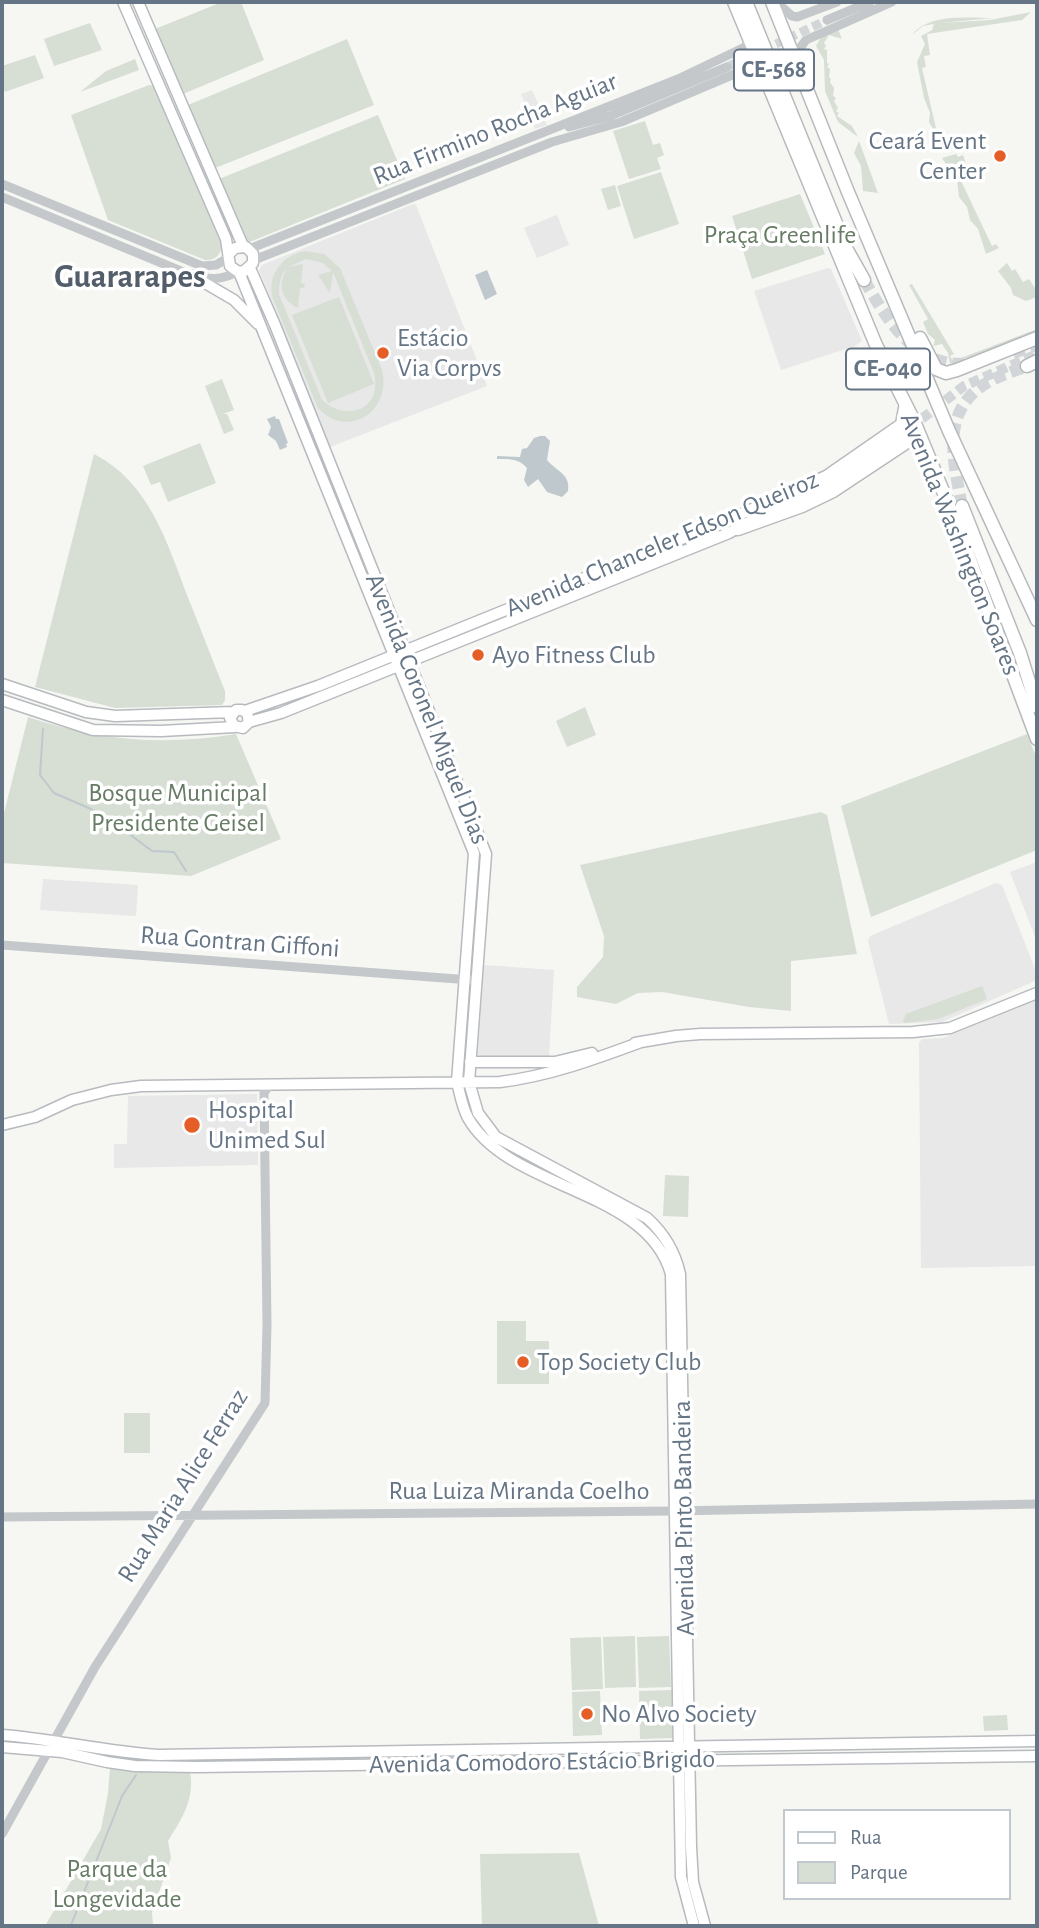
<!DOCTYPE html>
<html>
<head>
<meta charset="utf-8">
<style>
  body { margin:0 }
  #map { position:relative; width:1039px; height:1928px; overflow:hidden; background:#f6f7f3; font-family:"Alegreya Sans",sans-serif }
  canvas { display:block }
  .frame { position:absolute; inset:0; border:4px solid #657585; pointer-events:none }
  .legend { position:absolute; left:783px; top:1809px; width:228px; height:91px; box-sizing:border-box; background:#fff; border:2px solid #c1c8ce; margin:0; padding:9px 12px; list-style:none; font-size:21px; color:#657585 }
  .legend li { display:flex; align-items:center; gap:14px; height:35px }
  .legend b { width:35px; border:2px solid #c1c8ce }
</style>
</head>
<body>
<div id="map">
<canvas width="1039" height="1928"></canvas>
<div class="frame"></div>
<ul class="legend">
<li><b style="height:9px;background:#fff"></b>Rua</li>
<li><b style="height:19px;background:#d7ded4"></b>Parque</li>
</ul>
</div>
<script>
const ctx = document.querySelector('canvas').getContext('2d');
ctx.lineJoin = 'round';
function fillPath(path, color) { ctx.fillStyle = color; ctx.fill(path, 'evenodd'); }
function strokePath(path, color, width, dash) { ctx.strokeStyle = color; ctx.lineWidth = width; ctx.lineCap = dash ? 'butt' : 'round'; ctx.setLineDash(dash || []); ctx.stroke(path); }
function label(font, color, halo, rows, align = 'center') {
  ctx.font = font + ' "Alegreya Sans",sans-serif'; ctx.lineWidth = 7; ctx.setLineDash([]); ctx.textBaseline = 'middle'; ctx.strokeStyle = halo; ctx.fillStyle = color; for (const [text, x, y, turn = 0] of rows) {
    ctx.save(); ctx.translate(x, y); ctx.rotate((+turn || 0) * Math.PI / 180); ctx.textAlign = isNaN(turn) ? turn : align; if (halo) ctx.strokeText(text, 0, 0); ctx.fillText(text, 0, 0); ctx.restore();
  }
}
const built = new Path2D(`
  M 532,90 L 547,125 L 535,129 L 521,94 Z
  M 413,204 L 416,205 L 487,386 L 330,447 L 259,270 L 262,265 Z
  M 557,215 L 569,245 L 537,258 L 524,228 Z
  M 828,268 L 831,269 L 862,341 L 855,346 L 781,370 L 754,291 Z
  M 1037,862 L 1037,942 L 1010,872 Z
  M 43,879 L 138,885 L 136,916 L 40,910 Z
  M 996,883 L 1002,885 L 1037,974 L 1037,980 L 942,1022 L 889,1024 L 868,941 L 870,936 Z
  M 484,965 L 554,970 L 549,1056 L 481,1057 L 478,1054 Z
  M 1037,1000 L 1037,1266 L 921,1268 L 919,1043 L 922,1039 L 943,1038 Z
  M 257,1094 L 258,1165 L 114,1168 L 114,1144 L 127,1144 L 128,1096 Z`);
const green = new Path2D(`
  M 222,2 L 241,2 L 264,60 L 183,94 L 155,29 Z
  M 1031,12 L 1022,20 L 927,34 L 930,55 L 924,56 L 926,67 L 922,68 L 938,137 L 929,122 L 930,113 L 924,98 L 917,62 L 925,44 L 921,36 L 932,30 L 934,24 L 923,26 L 912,35 C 929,13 969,18 993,18 L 941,23 L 990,20 Z
  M 90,23 L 102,50 L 54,66 L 44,39 Z
  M 838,29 L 842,39 L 829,35 L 824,43 L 826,46 L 824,49 L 827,50 L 827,63 L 829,64 L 827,67 L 830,69 L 829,77 L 831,79 L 830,82 L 834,88 L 833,96 L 836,98 L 834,101 L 838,108 L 836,111 L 839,113 L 837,116 L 852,126 L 858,137 L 838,122 L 825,91 L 824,60 L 816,46 L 822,35 Z
  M 347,39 L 374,105 L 215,168 L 188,105 Z
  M 35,55 L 44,78 L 5,92 L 2,83 L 2,66 Z
  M 135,59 L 139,70 L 80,92 L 106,71 Z
  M 149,85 L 154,86 L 222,245 C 221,255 215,261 205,260 L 108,220 L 71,115 Z
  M 378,115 L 405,179 L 247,243 L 219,179 Z
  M 645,121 L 653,145 L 660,143 L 664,155 L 657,158 L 661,169 L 629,179 L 613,131 Z
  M 859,141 L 878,193 L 863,191 L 861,166 L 854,153 Z
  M 956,154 L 958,157 L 963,155 L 971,179 L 962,183 L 992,246 L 996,244 L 999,248 L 986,254 L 978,229 L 970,220 L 967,207 L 959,197 L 957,180 L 942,158 Z
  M 661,172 L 679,224 L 634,239 L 617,186 Z
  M 615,185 L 621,206 L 608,210 L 601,189 Z
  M 800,194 L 825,254 L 752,279 L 732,216 Z
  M 305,251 L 324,254 L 340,268 L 382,370 C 392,412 347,440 318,408 L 273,299 C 266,275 283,255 305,251 ZM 306,259 L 323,263 L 332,271 L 318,275 L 330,293 L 333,272 L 374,373 C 383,409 347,423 322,400 L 279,294 C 279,284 280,275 287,268 C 278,283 280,300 298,308 L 300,288 L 304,288 L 305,284 L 301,283 L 303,264 L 288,267 Z
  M 1007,263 L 1012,271 L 1015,269 L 1023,282 L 1029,279 L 1037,291 L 1037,297 L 1026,301 L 1013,295 L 1011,288 L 998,271 Z
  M 912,284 L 954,354 L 950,356 L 953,361 L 1037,329 L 1037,332 L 950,364 L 948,353 L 942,344 L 933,346 L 935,340 L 928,334 L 923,322 L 928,319 L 909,285 Z
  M 339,297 L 374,384 L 328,403 L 292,315 Z
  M 222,379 L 234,410 L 223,414 L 227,414 L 234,430 L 224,434 L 205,386 Z
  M 200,443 L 216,483 L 168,502 L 160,482 L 151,485 L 143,466 Z
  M 94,454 C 149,482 167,542 187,595 C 200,627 212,659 225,691 L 225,700 L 222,705 L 115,708 L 35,687 Z
  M 585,707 L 596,735 L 567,747 L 556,721 Z
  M 28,717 C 100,741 162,746 236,734 L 281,839 L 191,876 L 2,863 L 2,821 Z
  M 1027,734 L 1037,759 L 1037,850 L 871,917 L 841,806 Z
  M 821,812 L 827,815 L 857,954 L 791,961 L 791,1011 L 749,1007 L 662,992 L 638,993 L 616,1004 L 577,997 L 577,987 L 603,957 L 604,936 L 580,865 Z
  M 982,986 L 987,999 L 938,1019 L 904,1023 L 903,1021 L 906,1014 Z
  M 665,1175 L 689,1176 L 688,1217 L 663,1216 Z
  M 497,1321 L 526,1321 L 526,1341 L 549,1341 L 549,1384 L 497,1384 Z
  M 124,1413 L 150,1413 L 150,1453 L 124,1453 Z
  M 635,1636 L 636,1687 L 605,1688 L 603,1637 Z
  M 669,1636 L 671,1687 L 639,1688 L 637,1637 Z
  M 601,1637 L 603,1689 L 572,1690 L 570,1638 Z
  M 672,1690 L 672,1738 L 640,1739 L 639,1691 Z
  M 600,1691 L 602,1735 L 573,1736 L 572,1692 Z
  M 1007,1715 L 1008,1730 L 984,1731 L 983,1716 Z
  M 110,1768 L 190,1771 C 195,1800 182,1818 168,1841 L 171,1858 L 152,1912 L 153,1925 L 45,1926 L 101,1829 L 108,1793 Z
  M 579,1853 L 599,1926 L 482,1926 L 480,1854 Z`);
const water = new Path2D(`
  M 487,270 L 497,294 L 485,300 L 475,275 Z
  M 275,416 L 276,419 L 279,419 L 288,443 L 286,444 L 287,447 L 280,450 L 276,441 L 268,435 L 271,427 L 267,419 Z
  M 540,436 L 545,436 L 550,441 L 547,460 C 556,471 571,474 568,491 L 562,497 L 547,492 L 538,479 L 528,487 L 524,480 L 527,468 C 518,458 509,459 497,459 L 497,456 L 520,457 L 522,449 L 527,448 L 534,438 Z`);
const stream = new Path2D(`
  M 43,729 L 40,775 L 54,793 L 91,809 L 116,824 L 152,851 L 174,852 L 186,871
  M 64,1926 L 71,1925 L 122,1796 L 136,1775`);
const minorTunnel = new Path2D(`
  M 727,67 L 827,20`);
const majorTunnel = new Path2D(`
  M 910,428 L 964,386 L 1037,354`);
const highwayTunnel = new Path2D(`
  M 864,280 C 888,321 917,371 972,363
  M 1013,353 L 1037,345
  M 962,506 C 954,463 940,415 982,386 C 995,377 1012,372 1027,366`);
const minor = new Path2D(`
  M 776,2 L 792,16 L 797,17 L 837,2
  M 827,20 L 870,2
  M 794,56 L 806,40 L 892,2
  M 569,127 L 610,116 L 727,67
  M 2,184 L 202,266 L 216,265 L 228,258
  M 2,197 L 193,276 C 208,279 224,281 237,271
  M 249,249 L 678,79 L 745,47 L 749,39
  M 254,260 L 552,142 L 621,122 L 744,70 L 753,69 L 762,72
  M 2,945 L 471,980
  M 2,1517 L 673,1511 L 1037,1504
  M 2,1834 L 95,1667 L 265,1403 L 267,1325 L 264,1093 L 270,1084`);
const major = new Path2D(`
  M 123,2 L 226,239 L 230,266 L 237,271 L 243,272 L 253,263 L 253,254 L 246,247 L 235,248 L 229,254
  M 138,2 L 243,246
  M 250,268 L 275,325 L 486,854 L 469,1082 L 478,1113 L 496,1137 L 647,1218 C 664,1233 675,1252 680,1274 L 691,1847 L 693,1882 L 705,1926
  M 239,272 L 474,853 L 457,1082 C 460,1094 462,1107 468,1118 C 510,1191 647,1188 671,1274 L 681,1877 L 694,1926
  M 193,276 L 234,300 L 258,324
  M 2,684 L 86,712 L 115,716 L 233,712
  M 2,700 L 93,730 L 161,731 L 235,727
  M 245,711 L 318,686 L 723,522 L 826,476 L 901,424 L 905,403
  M 249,722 L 247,713 L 242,710 L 236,710 L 230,718 L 234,726 L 243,728 L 249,722 L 281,713 L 729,533 L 779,505 L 831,484 L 906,432
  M 635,1043 L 676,1036 L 700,1034 L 913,1032 L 950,1028 L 1037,993
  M 470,1062 L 555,1062 L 592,1053
  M 2,1125 L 35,1117 L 72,1100 L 111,1090 L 141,1086 L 500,1082 C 549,1076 595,1059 641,1042
  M 2,1735 C 56,1739 105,1752 159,1755 L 1037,1741
  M 2,1747 L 62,1752 L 107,1762 L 135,1766 L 197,1767 L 1037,1756`);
const highway = new Path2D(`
  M 734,2 L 876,345 L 914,421 L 957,525 L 1037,739
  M 746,2 L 847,250 L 864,280
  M 772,2 L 848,192 L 949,431 L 1037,620
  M 920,338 L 936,369 L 946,373 L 957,370 L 1037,338
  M 1027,366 L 1037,361
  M 962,506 L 1020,653 L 1037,707
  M 738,529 L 802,506 L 833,491 L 910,440 L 917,439 L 923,443`);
const markers = [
  [1000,156,7,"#e55e25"],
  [383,353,7,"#e55e25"],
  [478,655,7,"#e55e25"],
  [192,1125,9,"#e55e25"],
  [523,1362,7,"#e55e25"],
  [587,1714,7,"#e55e25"]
];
const shields = [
  [774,70,80],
  [888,369,84]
];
const shieldNames = [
  ["CE-568",774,70],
  ["CE-040",888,369]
];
const streetNames = [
  ["Rua Firmino Rocha Aguiar",495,129,-22],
  ["Avenida Chanceler Edson Queiroz",662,544,-23],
  ["Avenida Washington Soares",960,544,68],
  ["Avenida Coronel Miguel Dias",427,709,68],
  ["Rua Gontran Giffoni",240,942,4],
  ["Rua Maria Alice Ferraz",183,1486,-58],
  ["Rua Luiza Miranda Coelho",519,1491],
  ["Avenida Pinto Bandeira",684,1518,-91],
  ["Avenida Comodoro Estácio Brigido",542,1762,-1]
];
const poiNames = [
  ["Ceará Event",986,141,"right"],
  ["Center",986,171,"right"],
  ["Estácio",397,338],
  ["Via Corpvs",397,368],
  ["Ayo Fitness Club",492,655],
  ["Hospital",208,1110],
  ["Unimed Sul",208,1140],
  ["Top Society Club",537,1362],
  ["No Alvo Society",601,1714]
];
const parkNames = [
  ["Praça Greenlife",780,235],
  ["Bosque Municipal",178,793],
  ["Presidente Geisel",178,823],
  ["Parque da",117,1869],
  ["Longevidade",117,1899]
];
const districtNames = [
  ["Guararapes",130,277]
];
fillPath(built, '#e7e8e7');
fillPath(green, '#d7ded4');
fillPath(water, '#bec8cd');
strokePath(stream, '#bec8cd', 2);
strokePath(minorTunnel, '#d2d6d8', 9, [9, 4.5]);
strokePath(majorTunnel, '#d2d6d8', 10, [10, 5]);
strokePath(highwayTunnel, '#d2d6d8', 12, [12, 6]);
strokePath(major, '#b7bbbf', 13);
strokePath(highway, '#b7babd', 15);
strokePath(minor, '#c4c8cb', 9);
strokePath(major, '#fff', 10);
strokePath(highway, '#fff', 12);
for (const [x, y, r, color] of markers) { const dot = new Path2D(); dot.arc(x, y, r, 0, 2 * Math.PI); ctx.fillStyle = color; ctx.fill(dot); strokePath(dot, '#fff', 2.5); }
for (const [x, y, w] of shields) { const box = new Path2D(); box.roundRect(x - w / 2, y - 20.5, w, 41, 5); ctx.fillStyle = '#fff'; ctx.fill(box); strokePath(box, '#657585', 2); }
label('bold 24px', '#657585', null, shieldNames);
label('26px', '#657585', '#fff', streetNames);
label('26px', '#657585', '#fff', poiNames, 'left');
label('26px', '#677c64', '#fff', parkNames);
label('bold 33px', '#535e6a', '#fff', districtNames);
</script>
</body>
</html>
